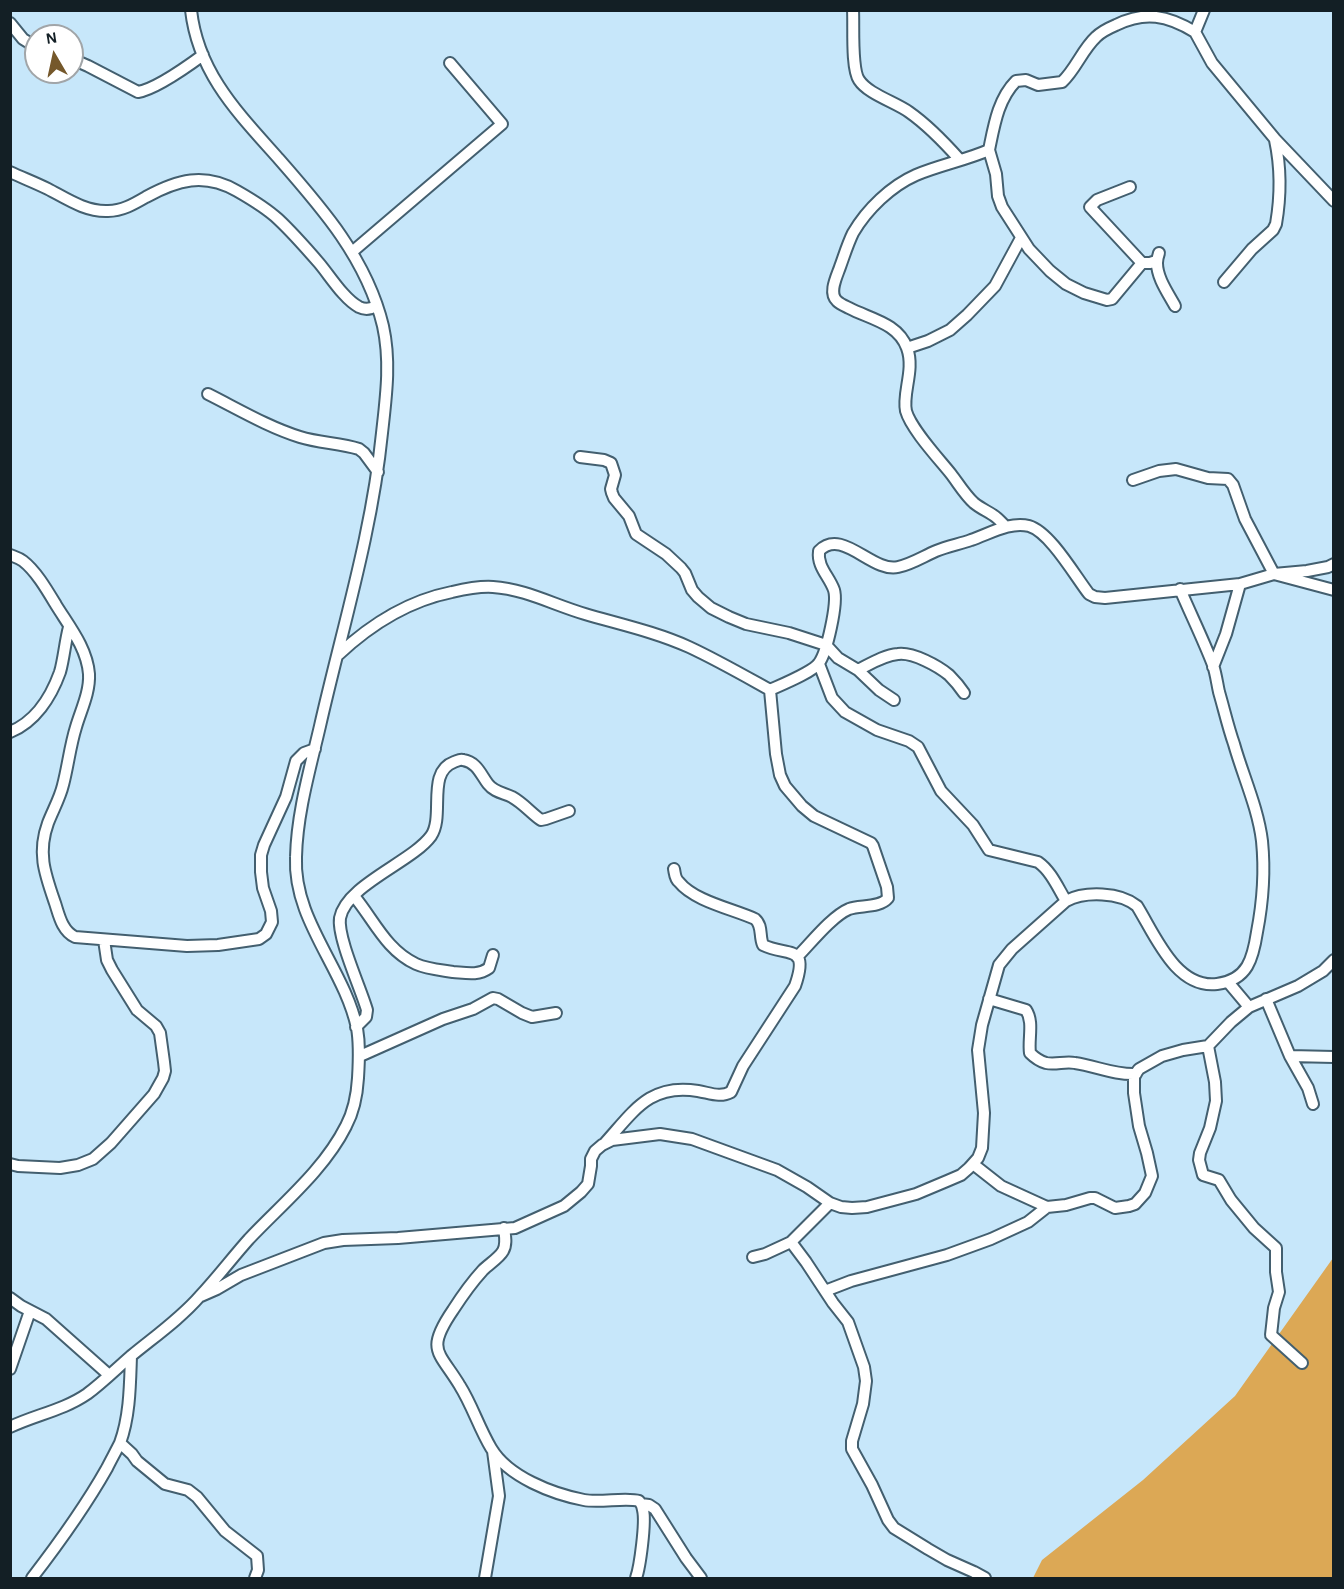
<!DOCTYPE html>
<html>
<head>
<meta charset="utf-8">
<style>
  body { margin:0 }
  #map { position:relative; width:1344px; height:1589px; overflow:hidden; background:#c7e7fa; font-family:"Alegreya Sans",sans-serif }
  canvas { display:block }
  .frame { position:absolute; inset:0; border:12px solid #131f25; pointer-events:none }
  .north { position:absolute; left:24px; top:24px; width:60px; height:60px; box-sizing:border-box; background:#fff; border:2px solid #a1a5a8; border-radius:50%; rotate:351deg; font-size:16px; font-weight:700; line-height:24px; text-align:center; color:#131f25 }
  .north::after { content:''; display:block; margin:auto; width:21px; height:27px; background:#75582b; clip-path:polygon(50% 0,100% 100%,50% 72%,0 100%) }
</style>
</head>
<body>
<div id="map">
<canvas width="1344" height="1589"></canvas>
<div class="frame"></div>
<div class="north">N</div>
</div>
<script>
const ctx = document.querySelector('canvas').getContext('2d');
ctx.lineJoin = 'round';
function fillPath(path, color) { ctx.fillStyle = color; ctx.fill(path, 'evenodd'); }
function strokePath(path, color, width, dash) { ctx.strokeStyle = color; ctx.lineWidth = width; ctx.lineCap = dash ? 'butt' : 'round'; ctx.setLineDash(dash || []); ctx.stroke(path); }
const forest = new Path2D(`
  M 1333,1258 L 1333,1578 L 1033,1578 L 1042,1560 L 1143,1480 L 1235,1396 Z`);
const minor = new Path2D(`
  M 853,10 C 854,26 851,68 859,80 C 868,94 895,102 909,112 C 929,126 944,142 960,160
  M 1204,10 L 1195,32 L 1212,63 L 1275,139 L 1334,201
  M 10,23 L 23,39 L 36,47
  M 72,59 L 88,66 L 138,92 C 156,89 188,66 203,55
  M 989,150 L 996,174 L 998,196 L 1002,207 L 1029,249 L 1050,271 L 1066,284 L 1084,293 L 1107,300 L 1112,299 L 1142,263 L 1150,263 L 1156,261
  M 10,172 C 23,178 36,183 48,189 C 67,199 86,212 108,211 C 122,211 134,204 146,197 C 177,180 204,172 237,191 C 251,199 266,208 278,219 C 293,233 306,248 319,263 C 330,276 344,299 359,307 C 365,310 371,309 376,306
  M 1130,187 L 1097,200 L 1090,207 L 1142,263
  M 352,252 L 502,124 L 450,63
  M 1159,253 C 1158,256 1157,259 1157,263 C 1157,278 1168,293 1175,306
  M 1224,282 L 1252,249 L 1273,230 L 1276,224 C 1281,195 1281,168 1275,140
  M 907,348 L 928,341 L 950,330 L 967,315 L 995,286 L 1021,238
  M 208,394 C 238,409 268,427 300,437 C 319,443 340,443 359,449 L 364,453 L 378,472
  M 580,457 L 604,460 L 611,463 L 615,475 L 611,489 L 612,493 L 614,498 L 629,516 L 636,534 L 666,554 L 681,568 L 685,573 L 692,590 L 698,597 L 711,608 L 729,617 L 746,624 L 789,633 L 826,645 L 838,658 L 858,670 L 879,690 L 894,700
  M 1133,480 L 1159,471 L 1176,469 L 1208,478 L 1228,479 L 1233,485 L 1245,519 L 1274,574 L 1334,590
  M 1006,527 C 1002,523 998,518 993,515 C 987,511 980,508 974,503 C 965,495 958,483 951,474 C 939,459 911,429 906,411 C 902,393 915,370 907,348 C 898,323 870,319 849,308 C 845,306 840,304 837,301 C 828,293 837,276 840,267 C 844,256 848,243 853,233 C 867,209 891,186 916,175 C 940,165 966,160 989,150 C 994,126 998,99 1016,81 L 1026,80 L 1038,85 L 1062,82 C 1076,69 1082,50 1096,37 C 1101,32 1109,28 1116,25 C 1145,11 1167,15 1195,32
  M 10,555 C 15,557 19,558 23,561 C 36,571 47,590 56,605 C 69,626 87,648 89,674 C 90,692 81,710 76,727 C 70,746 68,766 63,785 C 60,798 53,810 48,823 C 37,853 45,874 55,903 C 59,915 62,931 75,937 L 187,946 L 218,945 L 259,939 L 266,934 L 272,922 L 271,911 L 263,888 L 261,872 L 261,855 L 264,845 L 286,797 L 296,761 L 304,753 L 315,749
  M 338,655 C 371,624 407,601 452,592 C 465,589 479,586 493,587 C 525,589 554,605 585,614 C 619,624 656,632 689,647 C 717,660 743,675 770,690
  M 819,664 L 832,698 L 845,712 L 877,730 L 909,741 L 918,747 L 941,791 L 973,825 L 989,850 L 1038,862 C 1051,871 1058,888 1066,901
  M 1213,667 L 1226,634 L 1240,584
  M 858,670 C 870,664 884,655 898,654 C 913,652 938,666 949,675 C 955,681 960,687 964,693
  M 770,690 C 781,685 813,672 819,663 C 827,652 838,603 834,590 C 829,576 817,567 819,551 C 842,527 872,573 898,567 C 912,564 924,556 936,551 C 948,546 960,544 971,540 C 989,534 1010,521 1029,526 C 1050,532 1075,576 1089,594 L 1095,597 L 1105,598 L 1240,584 L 1274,574 L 1307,571 L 1328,567 L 1334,564
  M 770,690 L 776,754 L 780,775 L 785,786 L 802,806 L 814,816 L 871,843 L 873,846 L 887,887 L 888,898 C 880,908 860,905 849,909 C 832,916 810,944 797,957
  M 10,732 C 35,722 51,697 60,672 C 64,658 65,642 69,627
  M 354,896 C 374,920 386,950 416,964 C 427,969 441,970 453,972 C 466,973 478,976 489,968 L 493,955
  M 1228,982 L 1249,1007
  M 989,999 L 1026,1010 C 1034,1022 1028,1039 1030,1053 C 1035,1058 1039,1061 1046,1063 C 1056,1065 1065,1061 1075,1063 C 1096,1066 1114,1075 1136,1074
  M 1266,999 L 1290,1056 L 1308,1088 L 1313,1104
  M 356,1027 L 366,1017 L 367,1010 C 361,989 337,937 340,918 C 346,885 412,862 431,836 C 445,816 426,772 454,762 C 457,761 460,759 463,760 C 477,762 481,775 488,784 C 494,792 504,793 512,797 C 523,803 531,813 541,820 L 546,819 L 569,811
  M 1208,1046 L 1215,1082 L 1216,1101 L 1210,1128 L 1200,1153 L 1199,1160 L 1203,1175 L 1219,1180 L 1231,1200 L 1254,1228 L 1276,1248 L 1276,1272 L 1279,1292 L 1274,1308 L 1271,1335 L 1302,1363
  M 360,1056 L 443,1019 L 473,1009 L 493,998 L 498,999 L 522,1013 L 532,1017 L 556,1013
  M 1290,1056 L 1334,1057
  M 605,1143 C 634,1111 650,1083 698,1091 C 710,1093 720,1098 731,1092 L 743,1066 L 795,986 C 810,943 787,957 763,945 C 759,936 763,926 755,919 C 733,909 694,901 679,882 C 675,879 675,874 674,869
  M 10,1164 L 18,1166 L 60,1168 L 78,1165 L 93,1159 L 111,1143 L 154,1094 L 163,1078 L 165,1071 L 164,1062 L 160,1033 L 156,1026 L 137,1010 L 112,970 L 107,960 L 104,940
  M 973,1164 L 1001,1186 L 1047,1207 L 1066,1205 L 1090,1198 L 1095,1198 L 1115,1208 L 1129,1206 L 1135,1204 L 1145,1193 L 1152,1176 L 1147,1153 L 1139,1126 L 1134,1093 L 1134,1076 L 1139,1069 L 1162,1056 L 1183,1050 L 1208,1046 L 1231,1022 L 1249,1007 L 1298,986 L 1323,971 L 1334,960
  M 504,1228 C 505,1236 507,1244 503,1251 C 499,1258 489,1264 483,1270 C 472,1282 462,1296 453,1310 C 425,1351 439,1351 460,1386 C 472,1405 479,1428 491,1448 C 508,1477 553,1494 584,1500 C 600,1503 627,1497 639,1501 C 642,1505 642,1505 643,1510 C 646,1522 640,1567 636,1578
  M 791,1242 L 806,1262 L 833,1303 L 848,1322 L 864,1367 L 866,1381 L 863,1404 L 852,1441 L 852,1449 L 872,1485 L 888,1520 L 894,1528 L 928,1549 L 947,1560 L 974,1572 L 985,1578
  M 753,1257 L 765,1254 L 791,1242 L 830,1203
  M 825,1291 L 851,1281 L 947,1255 L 991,1239 L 1028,1222 L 1047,1207
  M 201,1296 L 217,1289 L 241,1275 L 324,1243 L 343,1240 L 398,1238 L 515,1228 L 564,1206 L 581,1192 L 588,1184 L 591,1166 L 591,1159 L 595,1151 L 602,1145 L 612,1140 L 660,1134 L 692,1139 L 777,1170 L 807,1187 L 830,1203 L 841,1207 L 852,1208 L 867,1207 L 916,1194 L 947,1181 L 961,1175 L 969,1168 L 978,1158 L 982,1148 L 984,1113 L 978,1050 L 982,1025 L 999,965 L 1012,949 L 1066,901 C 1085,891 1120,892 1137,906 C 1155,935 1176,989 1217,984 C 1248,980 1253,958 1257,932 C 1263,901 1265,871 1262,841 C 1258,808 1243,776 1234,744 C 1228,727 1224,709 1219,692 C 1217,683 1216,674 1213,665 C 1203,639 1191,615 1180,589
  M 10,1298 L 21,1306 L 46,1319 L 109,1375
  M 10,1369 L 30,1311
  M 10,1427 C 35,1415 64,1410 87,1394 C 102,1383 116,1369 131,1356 C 154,1337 180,1319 200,1296 C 217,1278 232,1258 249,1239 C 282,1204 324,1170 346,1126 C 354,1111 357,1095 358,1078 C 359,1061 360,1045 357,1028 C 344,968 293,920 296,857 C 297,813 310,769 320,726 C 342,629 372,533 382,433 C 386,397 391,362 383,326 C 367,259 322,208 278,158 C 238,113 198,73 191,10
  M 120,1443 L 132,1454 L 137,1461 L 165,1484 L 188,1490 L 197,1497 L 225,1531 L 257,1556 L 258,1570 L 255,1578
  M 641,1504 L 649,1505 L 655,1509 L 686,1558 L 701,1578
  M 32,1578 C 59,1543 85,1507 107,1468 C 111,1460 116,1451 120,1443 C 130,1416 130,1384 131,1356
  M 485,1578 L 499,1496 L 493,1451`);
fillPath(forest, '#dca855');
strokePath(minor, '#435f6f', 14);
strokePath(minor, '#fff', 10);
</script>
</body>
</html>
